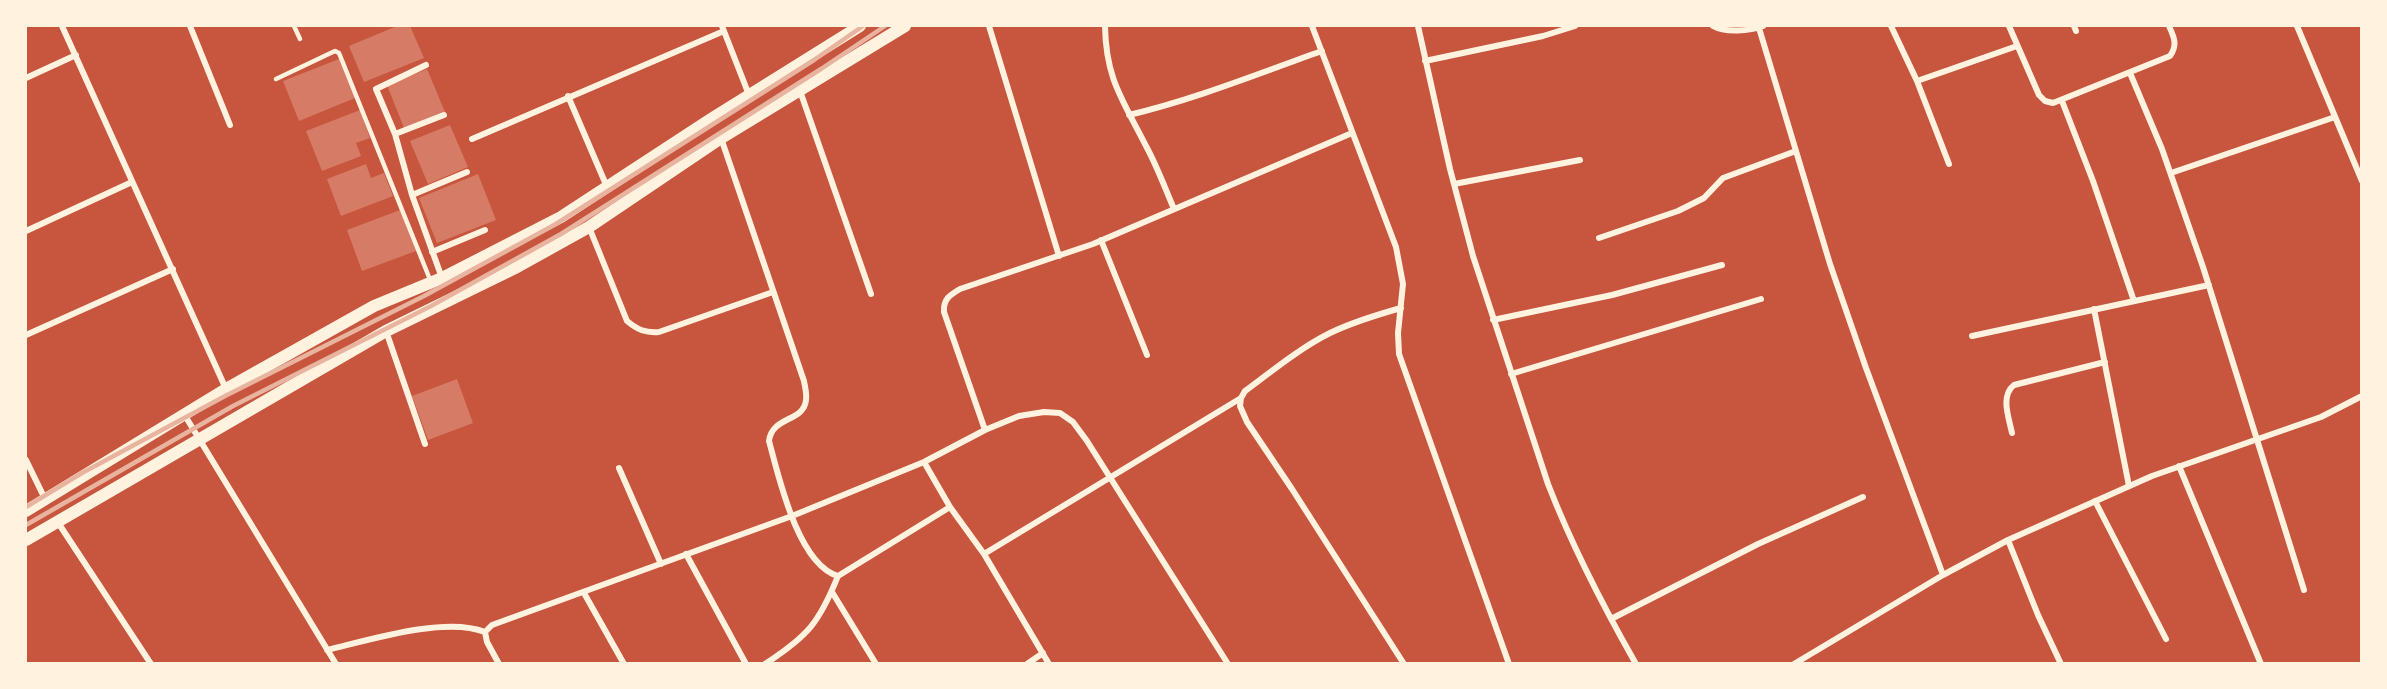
<!DOCTYPE html>
<html>
<head>
<meta charset="utf-8">
<style>
  body { margin:0 }
  #map { position:relative; width:2387px; height:689px; overflow:hidden; background:#c8553d; font-family:Inter,sans-serif }
  canvas { display:block }
  .frame { position:absolute; inset:0; border:27px solid #fff3e0; pointer-events:none }
</style>
</head>
<body>
<div id="map">
<canvas width="2387" height="689"></canvas>
<div class="frame"></div>
</div>
<script>
const ctx = document.querySelector('canvas').getContext('2d');
ctx.lineJoin = 'round';
function fillPath(path, color) { ctx.fillStyle = color; ctx.fill(path, 'evenodd'); }
function strokePath(path, color, width, dash) { ctx.strokeStyle = color; ctx.lineWidth = width; ctx.lineCap = dash ? 'butt' : 'round'; ctx.setLineDash(dash || []); ctx.stroke(path); }
const building = new Path2D(`
  M 397,26 L 410,26 L 424,58 L 364,82 L 349,46 Z
  M 339,59 L 355,98 L 299,121 L 283,81 Z
  M 427,69 L 445,112 L 404,128 L 387,85 Z
  M 360,110 L 370,138 L 356,143 L 361,156 L 322,171 L 306,131 Z
  M 450,125 L 468,167 L 428,184 L 410,141 Z
  M 366,164 L 371,178 L 384,173 L 393,196 L 341,216 L 327,179 Z
  M 478,174 L 496,220 L 437,243 L 419,198 Z
  M 400,210 L 416,251 L 362,271 L 347,230 Z
  M 457,379 L 473,423 L 428,440 L 412,396 Z`);
const service = new Path2D(`
  M 294,26 L 300,39
  M 276,79 L 335,51 L 339,53 L 431,282`);
const minor = new Path2D(`
  M 62,26 L 226,389
  M 190,26 L 230,125
  M 722,26 L 749,95
  M 989,26 L 1059,256
  M 1105,26 C 1106,80 1123,100 1146,146 C 1157,166 1165,188 1174,209
  M 1312,26 L 1396,247 L 1403,284 L 1398,333 L 1399,354 L 1509,664
  M 1418,26 L 1450,169 L 1473,256 L 1548,484 C 1572,546 1603,606 1636,664
  M 1713,26 C 1725,33 1750,31 1763,26
  M 1891,26 L 1917,81 L 1949,164
  M 2009,26 L 2039,95 L 2045,101 L 2053,103 L 2170,56 C 2178,45 2174,37 2169,26
  M 2074,26 L 2076,31
  M 2297,26 L 2362,181
  M 1759,28 L 1830,264 L 1866,368 L 1943,575
  M 1425,61 L 1543,36 L 1575,26
  M 426,65 L 376,89 L 395,134 L 412,195 L 442,278
  M 2130,73 L 2162,149 L 2203,267 L 2304,590
  M 26,78 L 76,55
  M 1917,81 L 2017,46
  M 799,88 L 871,294
  M 568,96 L 607,187
  M 2062,101 L 2093,181 L 2134,301
  M 1129,115 C 1196,99 1257,74 1322,51
  M 395,134 L 444,115
  M 721,138 L 804,381 C 805,387 807,394 806,400 C 804,422 772,416 769,441 C 779,478 798,564 838,576 L 950,507
  M 472,139 L 724,31
  M 2171,173 L 2335,117
  M 1454,184 L 1580,160
  M 412,195 L 467,172
  M 589,227 L 627,321 C 638,330 645,333 659,332 L 773,292
  M 26,231 L 132,182
  M 1599,238 L 1678,211 L 1704,198 L 1723,178 L 1796,151
  M 1101,240 L 1147,355
  M 432,252 L 485,230
  M 1401,308 C 1376,315 1353,322 1330,333 C 1300,348 1272,371 1245,391 L 1241,398 L 1240,406 L 1247,422 L 1292,489 L 1404,664
  M 2094,309 L 2129,486
  M 1493,320 L 1612,295 L 1722,265
  M 386,331 L 425,444
  M 26,335 L 173,269
  M 1972,336 L 2209,285
  M 1511,374 L 1761,299
  M 184,414 L 336,664
  M 985,430 L 944,312 C 943,299 950,295 960,289 L 1093,244 L 1352,133
  M 2012,433 C 2009,418 2000,396 2014,385 L 2105,362
  M 26,460 L 45,499
  M 924,462 L 950,507 L 984,554 L 1049,664
  M 2179,466 L 2261,664
  M 619,468 L 661,564
  M 2095,501 L 2166,639
  M 57,521 L 151,664
  M 2008,540 L 2038,615 L 2061,664
  M 686,554 L 746,664
  M 984,554 L 1241,398
  M 832,592 L 876,664
  M 584,593 L 624,664
  M 1611,619 L 1758,544 L 1863,497
  M 327,650 C 369,640 445,616 485,632
  M 499,664 L 487,642 L 485,632 L 492,625 L 792,516 L 924,462 L 985,430 L 1019,416 L 1044,412 L 1060,413 L 1073,422 L 1087,441 L 1228,664
  M 765,664 C 808,636 819,623 838,576
  M 1027,664 L 1043,653
  M 1794,664 L 1943,575 L 2008,540 L 2152,476 L 2321,417 L 2362,396`);
const secondary = new Path2D(`
  M 26,511 L 226,389 L 374,306 L 442,278 L 561,217 L 711,119 L 860,26
  M 26,540 L 386,331 L 517,267 L 589,227 L 721,138 L 905,26`);
const rail = new Path2D(`
  M 26,507 L 82,473 L 227,395 L 424,296 L 556,224 L 814,60 L 863,26
  M 26,525 L 233,406 L 431,306 L 561,234 L 821,69 L 885,26`);
fillPath(building, '#d67c66');
strokePath(service, '#fff3e0', 4.5);
strokePath(minor, '#fff3e0', 6);
strokePath(secondary, '#fff3e0', 12);
strokePath(rail, '#e9b49f', 4.5);
</script>
</body>
</html>
